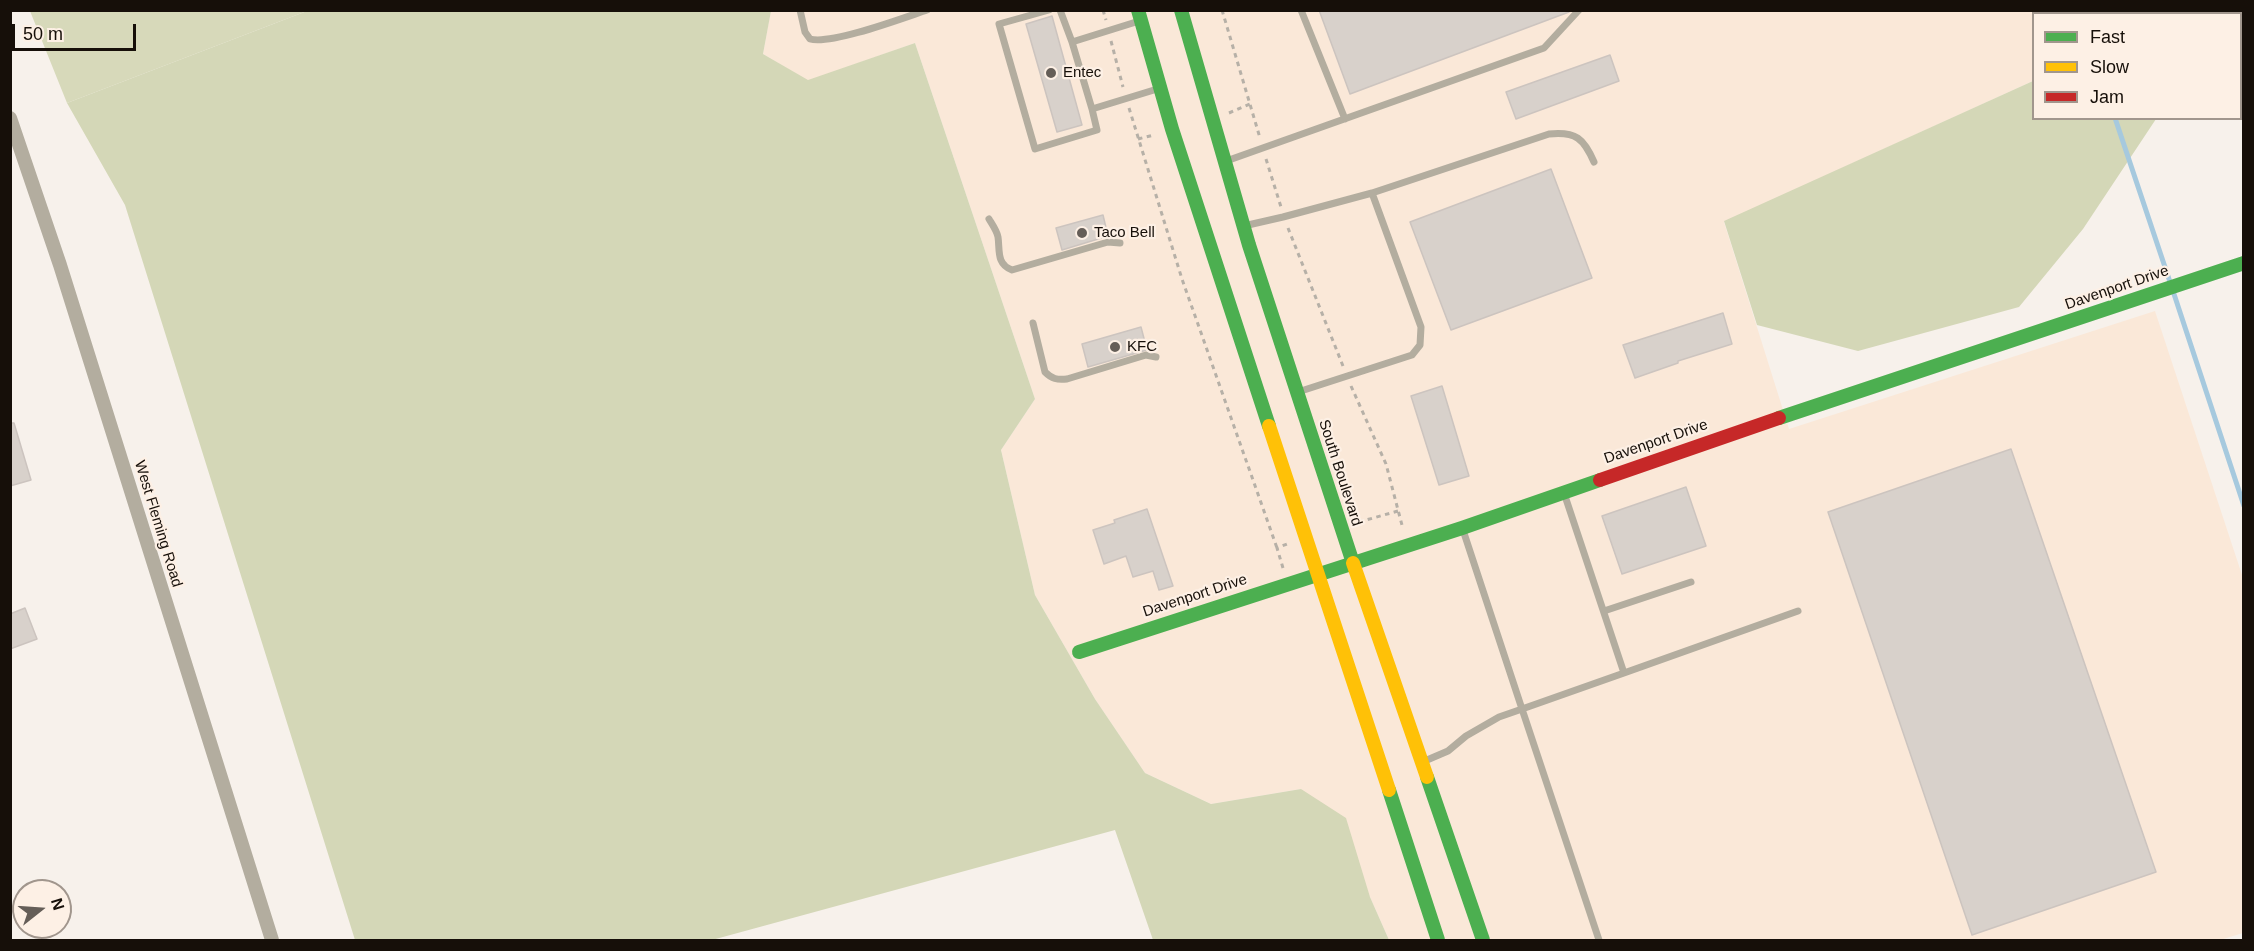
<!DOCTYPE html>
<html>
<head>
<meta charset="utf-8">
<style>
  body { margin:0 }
  #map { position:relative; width:2254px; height:951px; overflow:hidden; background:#f7f1eb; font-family:Arial,sans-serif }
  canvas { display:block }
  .frame { position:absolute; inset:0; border:12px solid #160f09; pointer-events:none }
  .legend { position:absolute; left:2032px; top:12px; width:210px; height:108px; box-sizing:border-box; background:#fdf0e5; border:2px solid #a1968d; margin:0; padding:8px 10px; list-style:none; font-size:18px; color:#160f09 }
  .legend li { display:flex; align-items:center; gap:12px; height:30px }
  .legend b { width:30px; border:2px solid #a1968d }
  .north { position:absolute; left:12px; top:879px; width:60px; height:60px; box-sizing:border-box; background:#fdf0e5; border:2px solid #a1968d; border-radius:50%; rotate:73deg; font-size:16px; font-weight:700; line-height:24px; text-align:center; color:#160f09 }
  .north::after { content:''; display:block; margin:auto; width:21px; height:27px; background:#655e58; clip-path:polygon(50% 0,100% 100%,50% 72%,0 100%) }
  .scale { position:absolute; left:12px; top:24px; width:124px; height:27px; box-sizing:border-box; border:3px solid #160f09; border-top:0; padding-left:8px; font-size:18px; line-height:21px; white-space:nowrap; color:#160f09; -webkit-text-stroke:4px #fdf0e5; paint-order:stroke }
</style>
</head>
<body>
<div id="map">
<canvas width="2254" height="951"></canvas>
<div class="frame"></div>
<ul class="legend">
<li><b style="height:8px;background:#4caf50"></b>Fast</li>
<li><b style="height:8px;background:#ffc107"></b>Slow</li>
<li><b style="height:8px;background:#c62828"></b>Jam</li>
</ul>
<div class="north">N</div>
<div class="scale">50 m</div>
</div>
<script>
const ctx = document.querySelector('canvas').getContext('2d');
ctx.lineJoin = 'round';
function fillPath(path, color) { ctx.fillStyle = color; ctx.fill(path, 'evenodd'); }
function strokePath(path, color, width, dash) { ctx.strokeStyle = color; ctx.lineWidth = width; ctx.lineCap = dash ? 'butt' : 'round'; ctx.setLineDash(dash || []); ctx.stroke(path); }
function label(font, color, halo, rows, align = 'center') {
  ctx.font = font + ' Arial,sans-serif'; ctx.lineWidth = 4.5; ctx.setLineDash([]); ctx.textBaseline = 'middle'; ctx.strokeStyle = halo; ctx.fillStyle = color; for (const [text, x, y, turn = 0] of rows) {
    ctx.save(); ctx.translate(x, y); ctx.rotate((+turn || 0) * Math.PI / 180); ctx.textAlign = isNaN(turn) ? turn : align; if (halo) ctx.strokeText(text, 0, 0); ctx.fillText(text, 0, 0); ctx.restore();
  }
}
const built = new Path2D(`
  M 771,10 L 2035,11 L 2037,13 L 2034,14 L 2033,81 L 1724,222 L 1789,429 L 2155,311 L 2243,578 L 2243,933 L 2220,940 L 1389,940 L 1370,897 L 1301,789 L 1211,804 L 1145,773 L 1095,699 L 1035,595 L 1001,450 L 1035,399 L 915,43 L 808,81 L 763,54 Z`);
const green = new Path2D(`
  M 30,11 L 307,11 L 67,103 Z
  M 2122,11 L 2243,11 L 2243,85 L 2241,86 L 2240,14 L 2123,14 Z`);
const forest = new Path2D(`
  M 2122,10 L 2123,13 L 2037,14 L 2035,11 Z
  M 307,11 L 771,11 L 763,54 L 808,80 L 915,43 L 1035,399 L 1001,450 L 1035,595 L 1095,699 L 1145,773 L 1211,804 L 1301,789 L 1346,818 L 1370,897 L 1389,940 L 1153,940 L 1115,830 L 712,940 L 355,940 L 125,205 L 67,103 Z
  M 2033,81 L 2034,118 L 2156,119 L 2083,229 L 2019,307 L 1858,351 L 1757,325 L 1724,221 Z`);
const stream = new Path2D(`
  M 2078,10 L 2079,14
  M 2115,118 L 2170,282
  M 2173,291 L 2244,506`);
const building = new Path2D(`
  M 1319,10 L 1569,10 L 1569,12 L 1350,94 Z
  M 1052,16 L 1082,125 L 1057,132 L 1026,24 Z
  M 1610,55 L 1619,81 L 1516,119 L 1506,92 Z
  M 1551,169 L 1592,278 L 1451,330 L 1410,222 Z
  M 1103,215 L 1108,236 L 1062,250 L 1056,228 Z
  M 1723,313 L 1732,344 L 1678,361 L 1678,363 L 1635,378 L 1623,345 Z
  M 1141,327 L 1147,350 L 1088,367 L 1082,344 Z
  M 1442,386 L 1469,476 L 1439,485 L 1411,396 Z
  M 10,423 L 14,423 L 31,480 L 10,486 Z
  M 2011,449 L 2156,872 L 1972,935 L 1828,512 Z
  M 1686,487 L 1706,546 L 1622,574 L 1602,516 Z
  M 1147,509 L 1173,586 L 1159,590 L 1153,571 L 1133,577 L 1126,556 L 1104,564 L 1093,530 L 1115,523 L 1114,520 Z
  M 25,608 L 37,639 L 10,649 L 10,614 Z`);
const path = new Path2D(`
  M 1103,10 L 1106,20
  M 1222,10 L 1260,138
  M 1111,41 L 1123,87
  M 1129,108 L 1182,279 L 1277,548
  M 1229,113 L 1250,104
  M 1138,139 L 1154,135
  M 1266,159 L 1281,207
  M 1288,228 L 1343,366
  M 1351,386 L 1386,464 L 1403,529
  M 1359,522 L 1398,511
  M 1283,568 L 1277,548 L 1287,544`);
const lane = new Path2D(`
  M 800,10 L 805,32 L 810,39 C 831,45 903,18 927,10
  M 1049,10 L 999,24 L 1035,149 L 1097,130 L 1092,109
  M 1060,10 L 1072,42
  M 1301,10 L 1345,119
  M 1136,22 L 1072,42 L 1092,109 L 1154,90
  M 1229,160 L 1544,48 L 1579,10
  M 1372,193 L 1549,134 C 1576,131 1584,139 1594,162
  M 989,219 C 992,224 997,231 998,237 C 1000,250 996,264 1012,270 L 1108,242 L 1120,243
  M 1248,225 L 1283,217 L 1372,193 L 1421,327 L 1420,345 L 1412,355 L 1301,391
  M 1033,323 L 1045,372 C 1052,379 1057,380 1067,379 L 1146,355 L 1156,357
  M 1463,530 L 1522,709 L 1624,673 L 1564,493
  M 1604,611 L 1691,582
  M 1624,673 L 1798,611
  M 1427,760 L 1448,751 L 1466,736 L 1499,717 L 1522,709 L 1599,940`);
const street = new Path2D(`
  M 10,118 L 60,265 L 272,940`);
const fast = new Path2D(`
  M 1138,10 L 1172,129 L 1269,426
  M 1181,10 L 1249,245 L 1353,563
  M 1779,418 L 2244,263
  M 1079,652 L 1462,528 L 1600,480
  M 1427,777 L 1483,940
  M 1389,790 L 1438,940`);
const slow = new Path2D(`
  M 1269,426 L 1389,790
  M 1353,563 L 1427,777`);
const jam = new Path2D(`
  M 1600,480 L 1779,418`);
const markers = [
  [1051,73,6,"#655e58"],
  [1082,233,6,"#655e58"],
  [1115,347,6,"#655e58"]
];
const poiNames = [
  ["Entec",1063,73],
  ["Taco Bell",1094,233],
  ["KFC",1127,347]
];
const streetNames = [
  ["Davenport Drive",2117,288,-19],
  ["Davenport Drive",1656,442,-19],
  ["South Boulevard",1340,473,72],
  ["West Fleming Road",158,524,73],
  ["Davenport Drive",1195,596,-18]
];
fillPath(built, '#fae8d8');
fillPath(green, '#d7d9ba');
fillPath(forest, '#d4d7b7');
strokePath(stream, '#a6c9de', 5);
fillPath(building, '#d8d1cb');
strokePath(building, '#ccc4bf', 1.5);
strokePath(path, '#b6b0a7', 3, [4.5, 4.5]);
strokePath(lane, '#b3ad9f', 7);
strokePath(street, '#b3ad9f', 14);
strokePath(fast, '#4caf50', 14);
strokePath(slow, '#ffc107', 14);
strokePath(jam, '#c62828', 14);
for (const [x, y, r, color] of markers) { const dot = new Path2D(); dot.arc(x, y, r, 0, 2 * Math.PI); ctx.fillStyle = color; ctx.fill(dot); strokePath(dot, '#fdf0e5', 2); }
label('15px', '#160f09', '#fdf0e5', poiNames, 'left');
label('15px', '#160f09', '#fdf0e5', streetNames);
</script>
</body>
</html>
